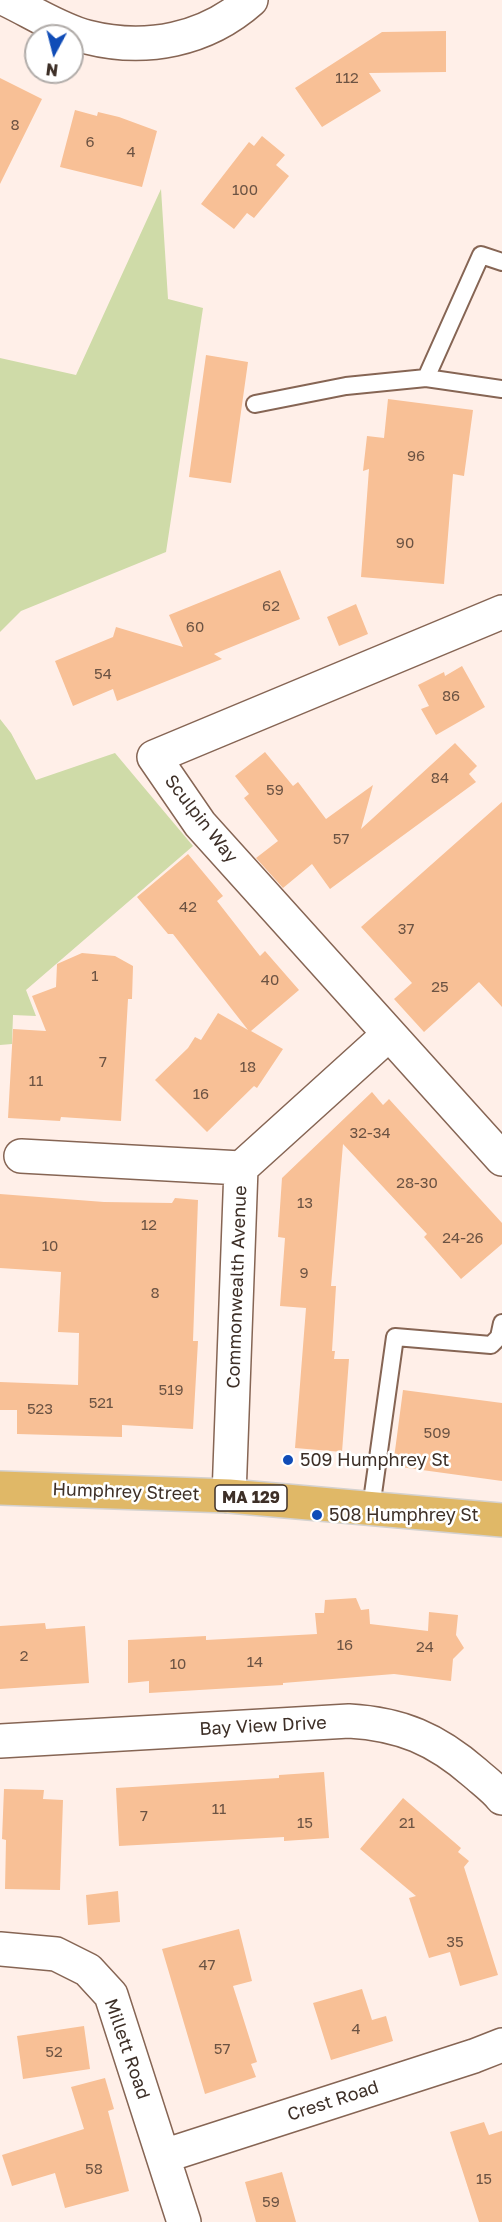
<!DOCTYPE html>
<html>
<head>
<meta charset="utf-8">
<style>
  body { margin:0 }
  #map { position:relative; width:502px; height:2222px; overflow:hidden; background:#ffefe8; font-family:"Golos Text",sans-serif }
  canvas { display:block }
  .north { position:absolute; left:24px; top:24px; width:60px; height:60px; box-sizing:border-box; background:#fff; border:2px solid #b1aca9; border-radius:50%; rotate:187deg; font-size:16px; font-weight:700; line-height:24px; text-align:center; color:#3d2f27 }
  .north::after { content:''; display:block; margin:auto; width:21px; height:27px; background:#104cb7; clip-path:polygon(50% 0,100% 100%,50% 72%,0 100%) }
</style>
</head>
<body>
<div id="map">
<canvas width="502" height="2222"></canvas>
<div class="north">N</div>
</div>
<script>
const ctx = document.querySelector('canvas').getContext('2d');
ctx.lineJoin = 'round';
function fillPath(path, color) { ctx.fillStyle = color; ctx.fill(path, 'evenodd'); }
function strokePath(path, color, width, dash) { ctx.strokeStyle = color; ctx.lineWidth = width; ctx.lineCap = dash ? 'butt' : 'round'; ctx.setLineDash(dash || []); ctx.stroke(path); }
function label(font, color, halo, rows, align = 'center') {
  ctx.font = font + ' "Golos Text",sans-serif'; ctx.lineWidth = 5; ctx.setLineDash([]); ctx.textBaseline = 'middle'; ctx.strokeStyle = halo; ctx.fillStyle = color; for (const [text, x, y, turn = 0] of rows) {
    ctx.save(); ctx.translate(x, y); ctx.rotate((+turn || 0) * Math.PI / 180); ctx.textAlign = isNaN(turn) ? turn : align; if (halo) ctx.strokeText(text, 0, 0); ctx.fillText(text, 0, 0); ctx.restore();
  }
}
const green = new Path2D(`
  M 161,189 L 168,299 L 203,308 L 166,552 L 21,611 L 0,632 L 0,358 L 76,375 Z
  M 0,719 L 11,733 L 36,780 L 115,753 L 193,846 L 26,990 L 36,1016 L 13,1015 L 12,1044 L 0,1045 Z`);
const building = new Path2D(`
  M 446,31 L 446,72 L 369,73 L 381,91 L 322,127 L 295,88 L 382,32 Z
  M 0,78 L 42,99 L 0,184 Z
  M 75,110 L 97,116 L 98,112 L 119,117 L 157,131 L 142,187 L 60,167 Z
  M 262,136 L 285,155 L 276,165 L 289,176 L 254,218 L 247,213 L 234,229 L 201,204 L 249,142 L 254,146 Z
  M 206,355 L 248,362 L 231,483 L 189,477 Z
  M 388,399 L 473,410 L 464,476 L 453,474 L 444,584 L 361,577 L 369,469 L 363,471 L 367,436 L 384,438 Z
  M 280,570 L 300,619 L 214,654 L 222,659 L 117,701 L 113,689 L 73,706 L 55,661 L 113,637 L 116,627 L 183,647 L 169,615 Z
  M 356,604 L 368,634 L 339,646 L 327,617 Z
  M 462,666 L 485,707 L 436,735 L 421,709 L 429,706 L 418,685 L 444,672 L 445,676 Z
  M 455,743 L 477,766 L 469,774 L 476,782 L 330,889 L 312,864 L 283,888 L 256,858 L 278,841 L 244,798 L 249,794 L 235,776 L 265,752 L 293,786 L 298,782 L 326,819 L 373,785 L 361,829 Z
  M 502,802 L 502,1007 L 479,982 L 424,1032 L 394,999 L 412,983 L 361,927 Z
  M 188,854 L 223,896 L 217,901 L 260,956 L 265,951 L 299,990 L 251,1031 L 283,1049 L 257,1088 L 254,1086 L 207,1132 L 155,1080 L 188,1048 L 195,1037 L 201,1040 L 218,1013 L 248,1030 L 173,934 L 168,934 L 137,897 Z
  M 82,953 L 115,956 L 133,966 L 132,999 L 128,999 L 121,1121 L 61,1117 L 60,1121 L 8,1118 L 13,1029 L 46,1031 L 32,996 L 56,987 L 57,964 Z
  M 372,1092 L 383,1105 L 389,1099 L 502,1223 L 502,1244 L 461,1279 L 424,1237 L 427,1234 L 343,1144 L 331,1286 L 336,1286 L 332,1351 L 335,1351 L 334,1359 L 349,1359 L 342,1452 L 295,1448 L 306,1308 L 280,1306 L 285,1238 L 278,1237 L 282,1178 Z
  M 0,1194 L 104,1202 L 172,1203 L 175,1198 L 198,1200 L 193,1341 L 198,1341 L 193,1429 L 122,1425 L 122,1437 L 17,1434 L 17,1410 L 0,1410 L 0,1382 L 78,1385 L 79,1333 L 58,1332 L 61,1272 L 0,1268 Z
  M 403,1390 L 502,1403 L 502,1481 L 393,1466 Z
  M 356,1598 L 361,1610 L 369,1609 L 370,1624 L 428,1631 L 429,1612 L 458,1615 L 456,1635 L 464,1648 L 453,1659 L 451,1681 L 394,1674 L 283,1683 L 283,1685 L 149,1693 L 149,1681 L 128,1683 L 128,1640 L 206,1636 L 206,1640 L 317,1634 L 315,1613 L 324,1613 L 325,1600 Z
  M 45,1623 L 46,1629 L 85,1626 L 89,1683 L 0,1689 L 0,1626 Z
  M 324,1772 L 329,1838 L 284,1841 L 284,1837 L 119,1846 L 116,1788 L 279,1778 L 279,1775 Z
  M 4,1789 L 44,1790 L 43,1799 L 63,1800 L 60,1890 L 5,1889 L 6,1840 L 2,1839 Z
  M 403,1798 L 461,1848 L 458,1852 L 469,1861 L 464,1867 L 498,1975 L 460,1986 L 450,1952 L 429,1958 L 409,1898 L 416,1896 L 360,1849 Z
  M 118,1891 L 120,1922 L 88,1925 L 86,1895 Z
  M 239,1929 L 252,1981 L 233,1986 L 257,2062 L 251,2064 L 256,2077 L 205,2094 L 162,1949 Z
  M 362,1989 L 372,2020 L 386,2016 L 393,2041 L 331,2060 L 313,2003 Z
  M 84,2026 L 90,2069 L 23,2079 L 17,2036 Z
  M 105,2078 L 114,2109 L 108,2111 L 129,2191 L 65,2208 L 55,2173 L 12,2186 L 2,2155 L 84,2129 L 71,2087 Z
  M 484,2122 L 489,2135 L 502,2131 L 502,2222 L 479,2222 L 450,2132 Z
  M 282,2172 L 296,2222 L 256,2222 L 245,2182 Z`);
const lane = new Path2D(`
  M 426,378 L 481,255 L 502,262
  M 255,404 L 346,386 L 426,378 L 502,389
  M 371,1508 L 395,1337 L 491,1345 L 499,1337 L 502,1323`);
const street = new Path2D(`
  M 7,0 C 32,12 60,30 87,37 C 146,52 206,40 251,0
  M 502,612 L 154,757 L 200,824 L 502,1159
  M 21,1156 L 241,1168
  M 229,1496 L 241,1168 L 388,1035
  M 0,1741 L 349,1721 C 401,1724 436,1739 475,1773 C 484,1781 495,1789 502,1798
  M 0,1949 L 56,1954 L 88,1970 L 111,1995 L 184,2222
  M 164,2156 L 474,2056 L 502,2045`);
const primary = new Path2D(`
  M 0,1488 L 229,1496 L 502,1520`);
const markers = [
  [288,1460,6,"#104cb7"],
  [317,1515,6,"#104cb7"]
];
const numberNames = [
  ["112",347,78],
  ["8",15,125],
  ["6",90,142],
  ["4",131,152],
  ["100",245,190],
  ["96",416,456],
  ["90",405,543],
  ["62",271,606],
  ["60",195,627],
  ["54",103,674],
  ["86",451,696],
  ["84",440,778],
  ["59",275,790],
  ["57",341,839],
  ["42",188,907],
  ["37",406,929],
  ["1",95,976],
  ["40",270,980],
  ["25",440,987],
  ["7",103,1062],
  ["18",248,1067],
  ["11",36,1081],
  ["16",201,1094],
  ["32-34",370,1133],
  ["28-30",417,1183],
  ["13",305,1203],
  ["12",149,1225],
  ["24-26",463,1238],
  ["10",50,1246],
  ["9",304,1273],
  ["8",155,1293],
  ["519",171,1390],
  ["521",101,1403],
  ["523",40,1409],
  ["509",437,1433],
  ["16",345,1645],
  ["24",425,1647],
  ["2",24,1656],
  ["14",255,1662],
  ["10",178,1664],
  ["11",219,1809],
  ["7",144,1816],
  ["15",305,1823],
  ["21",407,1823],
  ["35",455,1942],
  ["47",207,1965],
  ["4",356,2029],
  ["57",222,2049],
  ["52",54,2052],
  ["58",94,2169],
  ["15",484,2179],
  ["59",271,2202]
];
const shields = [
  [251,1498,72]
];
const shieldNames = [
  ["MA 129",251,1498]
];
const streetNames = [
  ["Sculpin Way",201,819,52],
  ["Commonwealth Avenue",237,1287,-88],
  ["Humphrey Street",126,1492,2],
  ["Bay View Drive",263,1726,-3],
  ["Millett Road",127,2049,71],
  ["Crest Road",333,2101,-18]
];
const poiNames = [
  ["509 Humphrey St",300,1460],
  ["508 Humphrey St",329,1515]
];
fillPath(green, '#cfdba8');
fillPath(building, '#f8c096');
strokePath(lane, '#866554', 20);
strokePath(street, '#866554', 36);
strokePath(primary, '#d4d1cf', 36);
strokePath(lane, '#fff', 16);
strokePath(street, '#fff', 33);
strokePath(primary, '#e0b867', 33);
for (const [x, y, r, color] of markers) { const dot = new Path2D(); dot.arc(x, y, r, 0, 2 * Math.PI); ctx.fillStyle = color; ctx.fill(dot); strokePath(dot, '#fff', 2); }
label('15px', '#6c5343', null, numberNames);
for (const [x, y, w] of shields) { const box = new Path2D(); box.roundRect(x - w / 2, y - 13, w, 26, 4.5); ctx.fillStyle = '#fff'; ctx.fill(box); strokePath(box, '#3d2f27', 1.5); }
label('bold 16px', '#3d2f27', null, shieldNames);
label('18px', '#3d2f27', '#fff', streetNames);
label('18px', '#3d2f27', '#fff', poiNames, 'left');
</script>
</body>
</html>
